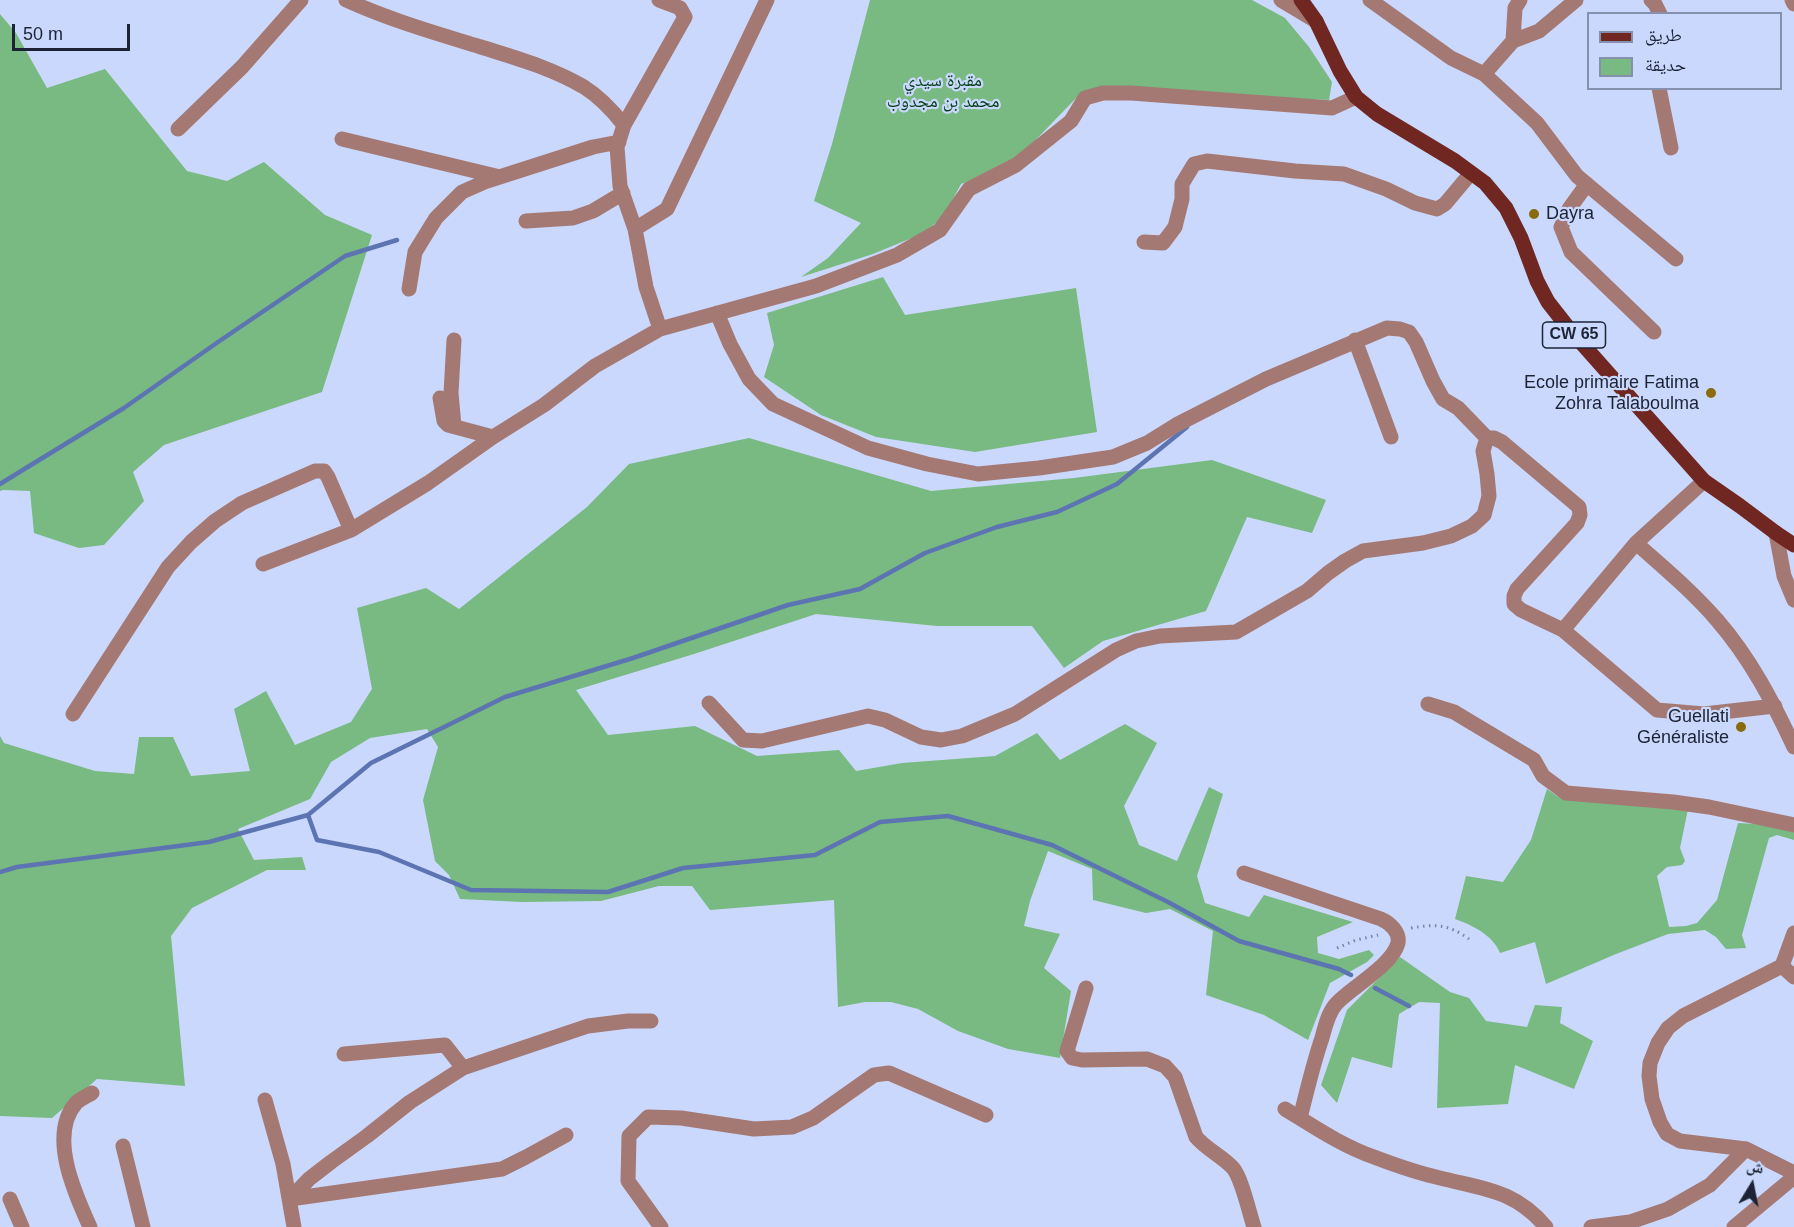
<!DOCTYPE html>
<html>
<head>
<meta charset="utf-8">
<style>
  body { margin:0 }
  #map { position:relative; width:1794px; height:1227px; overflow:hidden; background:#cad8fd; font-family:Helvetica,"Noto Naskh Arabic",sans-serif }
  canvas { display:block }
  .legend { position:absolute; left:1587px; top:12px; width:195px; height:78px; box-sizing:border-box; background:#cad8fd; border:2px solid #8590ad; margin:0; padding:8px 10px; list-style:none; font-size:18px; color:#1d2334 }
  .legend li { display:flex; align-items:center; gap:12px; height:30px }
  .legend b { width:30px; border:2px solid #8590ad }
  .north { position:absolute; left:1722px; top:1155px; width:60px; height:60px; -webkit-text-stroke:4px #cad8fd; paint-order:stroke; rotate:10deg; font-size:16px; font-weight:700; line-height:24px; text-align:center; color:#1d2334 }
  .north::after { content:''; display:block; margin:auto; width:21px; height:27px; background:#1d2334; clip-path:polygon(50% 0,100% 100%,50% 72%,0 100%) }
  .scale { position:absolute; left:12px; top:24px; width:118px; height:27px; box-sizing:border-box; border:3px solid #1d2334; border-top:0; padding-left:8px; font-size:18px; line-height:21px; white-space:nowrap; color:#1d2334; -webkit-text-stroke:4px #cad8fd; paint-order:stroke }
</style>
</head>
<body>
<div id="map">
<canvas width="1794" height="1227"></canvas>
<ul class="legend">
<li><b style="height:8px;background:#712721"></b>طريق</li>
<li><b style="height:16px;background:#78ba81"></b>حديقة</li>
</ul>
<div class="north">ش</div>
<div class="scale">50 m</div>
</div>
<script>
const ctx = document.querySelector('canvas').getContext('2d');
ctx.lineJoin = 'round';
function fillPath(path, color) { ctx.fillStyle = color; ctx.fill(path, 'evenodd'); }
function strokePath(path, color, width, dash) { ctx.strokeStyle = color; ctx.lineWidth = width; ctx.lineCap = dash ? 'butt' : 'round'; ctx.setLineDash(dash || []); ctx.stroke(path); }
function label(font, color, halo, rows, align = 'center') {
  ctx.font = font + ' Helvetica,"Noto Naskh Arabic",sans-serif'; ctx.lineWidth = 4.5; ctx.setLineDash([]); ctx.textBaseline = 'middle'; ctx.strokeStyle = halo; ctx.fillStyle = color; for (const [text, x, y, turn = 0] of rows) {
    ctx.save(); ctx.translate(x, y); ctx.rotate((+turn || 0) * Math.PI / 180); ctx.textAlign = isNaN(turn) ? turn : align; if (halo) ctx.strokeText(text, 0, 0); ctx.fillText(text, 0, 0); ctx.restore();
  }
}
const green = new Path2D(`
  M 870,0 L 1252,0 L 1285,18 L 1309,47 L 1332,82 L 1329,100 L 1110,90 L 1082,92 L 1022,154 L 994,171 L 961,184 L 943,218 L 919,235 L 873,254 L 801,277 L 828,258 L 861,223 L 814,201 L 832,144 Z
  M 0,14 L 16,33 L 47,88 L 105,69 L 187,171 L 227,181 L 264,162 L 325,215 L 372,235 L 322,392 L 164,445 L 133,472 L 144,501 L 104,545 L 79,548 L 34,533 L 30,491 L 3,490 L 0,491 Z
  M 883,277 L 905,315 L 1076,288 L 1097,432 L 975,452 L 876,437 L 821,415 L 764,377 L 774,345 L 767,313 Z
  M 749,438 L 931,491 L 1074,478 L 1212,460 L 1326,500 L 1312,533 L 1247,517 L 1206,611 L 1103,641 L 1064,668 L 1032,626 L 937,626 L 816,614 L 694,654 L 576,690 L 608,735 L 695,726 L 757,756 L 839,750 L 856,771 L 902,763 L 995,756 L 1037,733 L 1060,760 L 1125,724 L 1157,743 L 1124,806 L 1139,845 L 1177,861 L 1209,787 L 1223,794 L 1197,876 L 1205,903 L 1249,917 L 1264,895 L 1353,922 L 1317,937 L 1318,953 L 1339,959 L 1369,950 L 1374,955 L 1367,962 L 1330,983 L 1308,1040 L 1264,1015 L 1206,995 L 1213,931 L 1170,909 L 1146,913 L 1093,900 L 1092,869 L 1048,851 L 1030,901 L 1024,926 L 1060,934 L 1044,968 L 1071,991 L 1060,1058 L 1008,1049 L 958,1031 L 918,1009 L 891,1002 L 865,1002 L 838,1007 L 834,900 L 710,910 L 692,886 L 659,886 L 601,901 L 522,902 L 460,899 L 449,875 L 435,861 L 423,800 L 438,747 L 427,729 L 370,738 L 331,762 L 310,799 L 238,829 L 254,860 L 302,857 L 306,870 L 267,870 L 192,908 L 171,936 L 185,1086 L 97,1079 L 52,1118 L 0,1116 L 0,736 L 4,743 L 95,771 L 134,774 L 139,737 L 173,737 L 191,776 L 250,771 L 234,709 L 266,691 L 295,745 L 351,722 L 372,689 L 357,608 L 426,588 L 459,609 L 587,507 L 629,464 Z
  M 1547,789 L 1557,796 L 1573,800 L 1688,809 L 1680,848 L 1685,861 L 1682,865 L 1667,867 L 1657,876 L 1669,927 L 1686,926 L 1697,923 L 1717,900 L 1738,823 L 1755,824 L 1794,832 L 1794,840 L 1777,835 L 1769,838 L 1742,935 L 1746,948 L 1726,949 L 1716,937 L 1705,930 L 1668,934 L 1616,954 L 1546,984 L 1535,942 L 1500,953 C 1493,935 1472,925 1455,919 L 1466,876 L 1503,882 L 1531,840 Z
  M 1400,957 L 1450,992 L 1469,998 L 1486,1021 L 1527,1027 L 1535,1005 L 1562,1007 L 1560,1023 L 1593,1041 L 1574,1089 L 1515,1065 L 1508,1104 L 1437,1108 L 1440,1003 L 1419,1002 L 1399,1014 L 1392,1068 L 1352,1057 L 1337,1103 L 1321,1085 L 1347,1010 Z`);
const stream = new Path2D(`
  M 0,484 L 124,408 L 218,342 L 345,256 L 397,240
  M 308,815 L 317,840 L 379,852 L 471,890 L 608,892 L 683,868 L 815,855 L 880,822 L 948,816 L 1052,845 L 1168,902 L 1239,941 L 1339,969 L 1351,975
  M 0,872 L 17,867 L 209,842 L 308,815 L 371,763 L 505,697 L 633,658 L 788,605 L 860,589 L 925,553 L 997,527 L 1057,512 L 1117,484 L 1187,427
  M 1375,988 L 1409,1006`);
const path = new Path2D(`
  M 1411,928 C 1436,924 1448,924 1469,939
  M 1337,948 L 1356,940 L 1378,935`);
const minor = new Path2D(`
  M 346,0 C 390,20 435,33 481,47 C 516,58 552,68 584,87 C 600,97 612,110 624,125
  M 1281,0 L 1316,21
  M 1370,0 L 1451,58 L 1484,74 L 1537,123 L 1577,176 L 1676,259
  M 1651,0 L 1655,4 L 1660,14
  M 1792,0 L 1794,4
  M 1513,41 L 1515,8 L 1520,0
  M 1484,74 L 1513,41 L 1539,31 L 1576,0
  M 1659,88 L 1671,148
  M 178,129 L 242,67 L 301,0
  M 342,139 L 500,177
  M 1587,184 L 1569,209 L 1561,227 L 1571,252 L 1654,332
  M 526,221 L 573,218 L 593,211 L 623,193
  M 635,229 L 620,186 L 617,147 L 624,125 L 685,17 L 680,8 L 659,0
  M 1144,242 L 1163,243 L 1175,227 L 1182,199 L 1182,184 L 1194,164 L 1207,161 L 1295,171 L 1344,174 L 1386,189 L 1415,203 L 1437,209 L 1445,204 L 1471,173
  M 409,289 L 415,252 L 436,218 L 462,192 L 487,181 L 593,147 L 619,142
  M 717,313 L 730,344 L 749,379 L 773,404 L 868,448 L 927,464 L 978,474 L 1039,468 L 1113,457 L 1147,443 L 1176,425 L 1266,379 L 1387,328 L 1400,329 L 1409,332 L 1416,342 L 1433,381 L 1443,399 L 1458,408 L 1487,438
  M 660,329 L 646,287 L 635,229 L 667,209 L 767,0
  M 454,340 L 451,393 L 454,426
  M 1355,340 L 1391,437
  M 440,398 L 444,421 L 448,425 L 493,437
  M 1704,481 L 1636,543 L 1563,630 L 1657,710 L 1704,714 L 1775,706
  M 1776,533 L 1784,576 L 1794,600
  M 1636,543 C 1664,568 1693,592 1717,620 C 1750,658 1773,702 1794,747
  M 263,564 L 351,530 L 428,483 L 493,437 L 544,405 L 595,366 L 660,329 L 816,286 L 897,255 L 940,230 L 969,189 L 1016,165 L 1071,121 L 1085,98 L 1103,93 L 1131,93 L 1332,108 L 1356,97
  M 709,703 L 743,740 L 762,741 L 868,716 L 885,720 L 921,737 L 941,740 L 962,736 L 1015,714 L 1116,650 L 1136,641 L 1160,636 L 1236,632 L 1307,591 L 1328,573 L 1345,561 L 1363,551 L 1423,543 L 1451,536 L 1472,526 L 1484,515 L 1489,496 L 1487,474 L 1483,451 L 1487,438 L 1494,438 L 1502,442 L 1579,507 L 1580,515 L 1577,523 L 1517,589 L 1514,596 L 1514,604 L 1521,610 L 1563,630
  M 1428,704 L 1454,712 L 1534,760 L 1543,776 L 1566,793 L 1673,802 L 1709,807 L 1794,825
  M 73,714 L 168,567 L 191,542 L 215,521 L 242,503 L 315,471 L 324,471 L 328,477 L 351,530
  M 1244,873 L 1381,919 C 1390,923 1400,932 1398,943 C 1392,966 1350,988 1336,1004 C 1328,1013 1325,1027 1322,1038 C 1313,1064 1307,1091 1300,1118
  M 1782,966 L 1794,977
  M 1086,988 L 1067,1051 L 1072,1058 L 1082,1060 L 1147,1059 L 1165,1066 L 1175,1077 L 1196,1137 C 1206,1149 1222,1156 1233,1168 C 1242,1179 1249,1212 1254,1227
  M 344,1054 L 445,1045 L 463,1068
  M 265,1100 L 283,1164 L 294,1227
  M 1285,1109 C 1313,1126 1342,1146 1374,1157 C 1395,1165 1418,1173 1440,1178 C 1484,1189 1515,1190 1546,1227
  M 566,1135 L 526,1157 L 502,1169 L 290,1199 L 309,1179 L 331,1162 L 367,1136 L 410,1102 L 463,1068 L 588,1026 L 628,1021 L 651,1021
  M 123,1146 L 143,1227
  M 1746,1149 L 1680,1141 L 1667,1134 L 1660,1122 L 1652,1099 L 1649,1076 L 1650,1063 L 1658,1043 L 1668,1028 L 1683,1016 L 1782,966 L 1794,933
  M 10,1199 L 22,1227
  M 90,1227 C 75,1194 48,1135 76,1103 C 80,1099 87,1096 92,1093
  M 661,1227 L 628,1181 L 629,1136 L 648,1117 L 681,1118 L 754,1129 L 792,1127 L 813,1118 L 874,1075 L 889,1073 L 986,1115
  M 1591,1227 L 1630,1222 L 1668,1209 L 1710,1185 L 1746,1149 L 1794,1173
  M 1734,1227 L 1794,1177`);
const major = new Path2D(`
  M 1301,0 L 1316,21 L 1340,71 L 1356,97 L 1377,114 L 1455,161 L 1485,183 L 1506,208 L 1521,238 L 1537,281 L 1548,302 L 1570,330 L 1704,481 L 1740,506 L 1776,533 L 1794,545`);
const markers = [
  [1534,214,6,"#8a6b0b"],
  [1711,393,6,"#8a6b0b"],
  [1741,727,6,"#8a6b0b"]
];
const shields = [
  [1574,335,63]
];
const shieldNames = [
  ["CW 65",1574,335]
];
const parkNames = [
  ["مقبرة سيدي",943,81],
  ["محمد بن مجدوب",943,102]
];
const poiNames = [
  ["Dayra",1546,214,"left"],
  ["Ecole primaire Fatima",1699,383],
  ["Zohra Talaboulma",1699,404],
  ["Guellati",1729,717],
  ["Généraliste",1729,738]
];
fillPath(green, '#78ba81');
strokePath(stream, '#5d74b2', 4.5);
strokePath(path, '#7a84a0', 3, [1.5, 4.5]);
strokePath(minor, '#a57973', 15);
strokePath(major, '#712721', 15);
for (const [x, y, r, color] of markers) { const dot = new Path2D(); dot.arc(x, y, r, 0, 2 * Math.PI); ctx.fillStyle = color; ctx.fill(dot); strokePath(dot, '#cad8fd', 2); }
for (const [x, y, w] of shields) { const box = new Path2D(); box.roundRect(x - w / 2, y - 13, w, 26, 4.5); ctx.fillStyle = '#cad8fd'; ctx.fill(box); strokePath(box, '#1d2334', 1.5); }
label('bold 16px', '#1d2334', null, shieldNames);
label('18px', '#013f14', '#cad8fd', parkNames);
label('18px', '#1d2334', '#cad8fd', poiNames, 'right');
</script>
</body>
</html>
